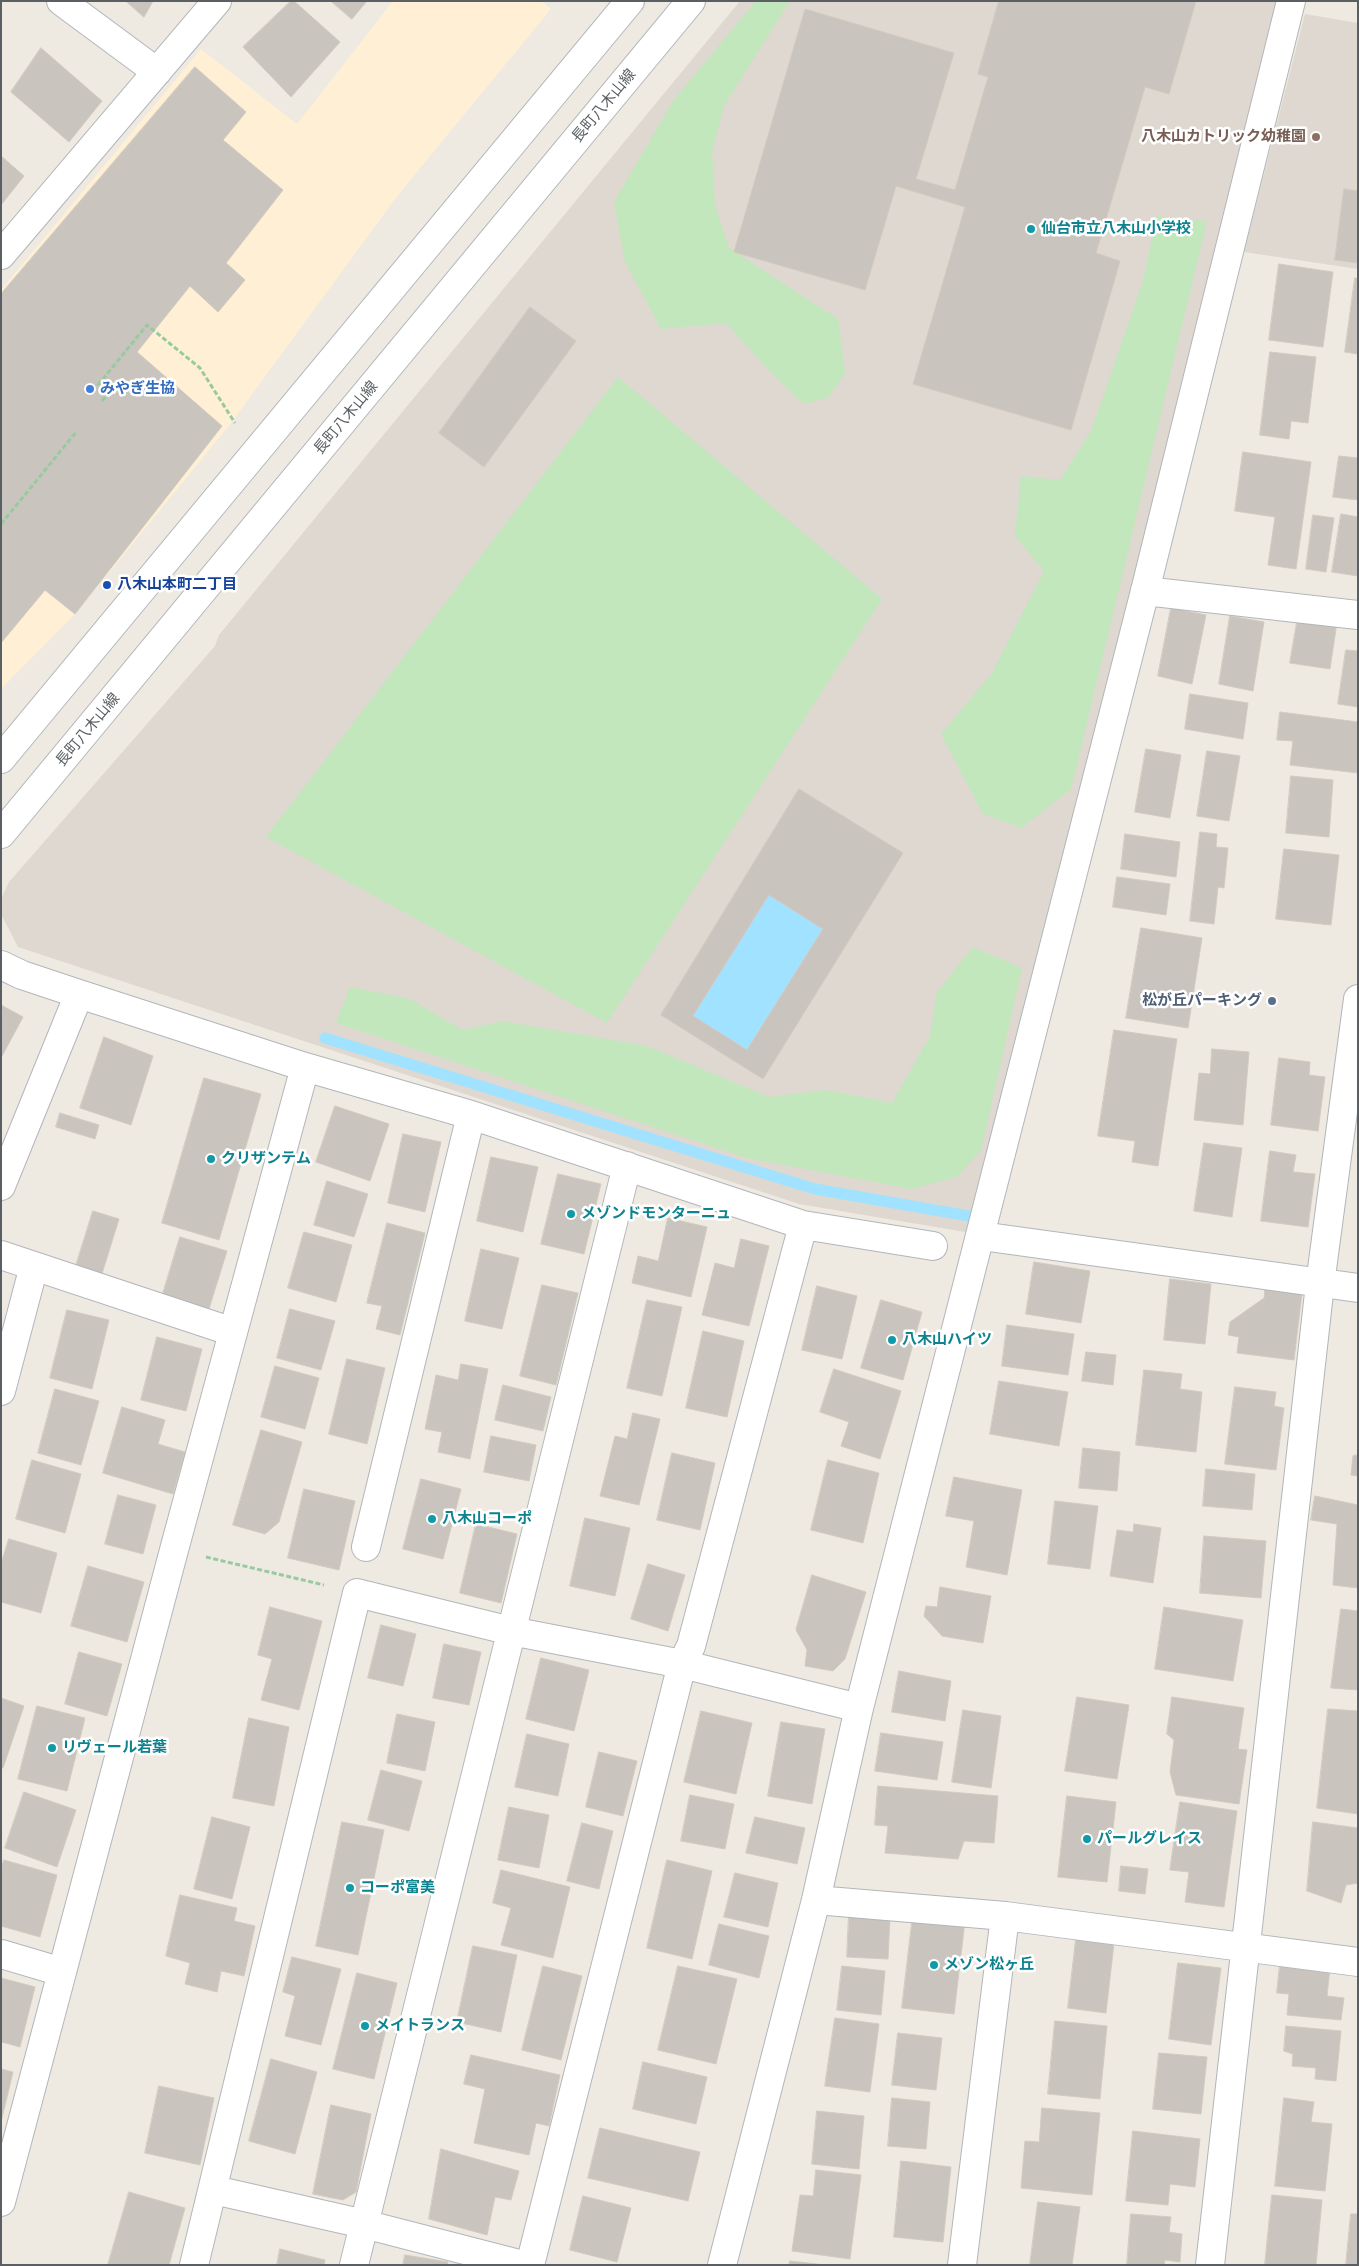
<!DOCTYPE html>
<html>
<head>
<meta charset="utf-8">
<style>
  body { margin:0 }
  #map { position:relative; width:1359px; height:2266px; overflow:hidden; background:#eee9e1; font-family:Rubik,sans-serif }
  canvas { display:block }
  .frame { position:absolute; inset:0; border:2px solid #5a5f63; pointer-events:none }
</style>
</head>
<body>
<div id="map">
<canvas width="1359" height="2266"></canvas>
<div class="frame"></div>
</div>
<script>
const ctx = document.querySelector('canvas').getContext('2d');
ctx.lineJoin = 'round';
function fillPath(path, color) { ctx.fillStyle = color; ctx.fill(path, 'evenodd'); }
function strokePath(path, color, width, dash) { ctx.strokeStyle = color; ctx.lineWidth = width; ctx.lineCap = dash ? 'butt' : 'round'; ctx.setLineDash(dash || []); ctx.stroke(path); }
function label(font, color, halo, rows, align = 'center') {
  ctx.font = font + ' Rubik,"Noto Sans JP",sans-serif'; ctx.lineWidth = 5; ctx.setLineDash([]); ctx.textBaseline = 'middle'; ctx.strokeStyle = halo; ctx.fillStyle = color; for (const [text, x, y, turn = 0] of rows) {
    ctx.save(); ctx.translate(x, y); ctx.rotate((+turn || 0) * Math.PI / 180); ctx.textAlign = isNaN(turn) ? turn : align; if (halo) ctx.strokeText(text, 0, 0); ctx.fillText(text, 0, 0); ctx.restore();
  }
}
const commercial = new Path2D(`
  M 393,1 L 541,1 L 551,9 L 398,195 L 228,427 L 75,614 L 1,689 L 1,290 L 201,49 L 297,124 Z`);
const education = new Path2D(`
  M 740,1 L 1278,1 L 971,1233 L 799,1204 L 18,947 L 1,914 L 1,899 L 9,882 L 215,646 L 219,635 Z
  M 1305,14 L 1358,23 L 1358,269 L 1244,252 Z`);
const green = new Path2D(`
  M 756,1 L 790,1 L 724,106 L 712,152 L 715,205 L 729,248 L 838,319 L 845,373 L 829,397 L 804,404 L 774,376 L 726,323 L 661,329 L 625,262 L 614,202 L 673,101 Z
  M 1157,216 L 1207,221 L 1071,789 L 1021,828 L 983,814 L 941,734 L 992,673 L 1044,571 L 1015,536 L 1021,476 L 1060,480 L 1091,431 L 1142,284 Z
  M 618,377 L 882,599 L 607,1023 L 266,837 Z
  M 973,947 L 1022,968 L 981,1150 L 957,1177 L 912,1189 L 747,1158 L 336,1023 L 350,987 L 410,999 L 463,1030 L 502,1021 L 647,1046 L 769,1097 L 826,1090 L 892,1103 L 930,1036 L 937,992 Z`);
const water = new Path2D(`
  M 769,895 L 823,929 L 747,1050 L 693,1016 Z`);
const stream = new Path2D(`
  M 325,1038 L 815,1189 L 969,1216`);
const building = new Path2D(`
  M 126,1 L 153,1 L 144,17 Z
  M 291,1 L 294,1 L 340,42 L 291,97 L 243,47 Z
  M 331,1 L 367,1 L 352,19 Z
  M 999,1 L 1196,1 L 1169,94 L 1145,87 L 1096,253 L 1120,261 L 1071,430 L 913,384 L 965,207 L 896,186 L 865,290 L 734,252 L 805,9 L 954,53 L 916,179 L 955,190 L 988,77 L 978,74 Z
  M 41,48 L 102,101 L 69,142 L 11,92 Z
  M 195,67 L 246,112 L 223,140 L 283,190 L 226,263 L 245,280 L 218,312 L 190,286 L 137,352 L 222,426 L 75,614 L 45,590 L 1,643 L 1,294 Z
  M 1,156 L 24,176 L 1,205 Z
  M 1344,189 L 1358,191 L 1358,263 L 1335,260 Z
  M 1279,264 L 1333,272 L 1323,347 L 1269,340 Z
  M 1355,278 L 1358,278 L 1358,354 L 1345,352 Z
  M 530,307 L 576,341 L 484,467 L 439,433 Z
  M 1270,352 L 1316,357 L 1308,423 L 1291,421 L 1289,439 L 1260,435 Z
  M 1243,452 L 1311,462 L 1296,569 L 1268,565 L 1275,517 L 1235,511 Z
  M 1339,456 L 1358,458 L 1358,500 L 1333,497 Z
  M 1341,514 L 1358,517 L 1358,576 L 1332,572 Z
  M 1313,515 L 1334,518 L 1326,572 L 1306,569 Z
  M 1171,608 L 1206,615 L 1192,684 L 1158,676 Z
  M 1230,616 L 1264,622 L 1253,691 L 1219,684 Z
  M 1298,616 L 1337,622 L 1330,669 L 1290,663 Z
  M 1346,650 L 1358,651 L 1358,707 L 1338,704 Z
  M 1190,694 L 1248,703 L 1243,739 L 1185,729 Z
  M 1280,712 L 1358,722 L 1358,773 L 1290,765 L 1293,741 L 1277,740 Z
  M 1146,749 L 1181,755 L 1170,818 L 1135,812 Z
  M 1207,751 L 1240,756 L 1229,821 L 1197,816 Z
  M 1291,776 L 1333,780 L 1329,837 L 1286,833 Z
  M 799,789 L 903,853 L 763,1079 L 661,1015 ZM 769,895 L 823,929 L 747,1050 L 693,1016 Z
  M 1200,832 L 1217,834 L 1216,847 L 1228,848 L 1224,888 L 1218,887 L 1214,924 L 1190,921 Z
  M 1125,834 L 1180,842 L 1176,877 L 1121,869 Z
  M 1284,849 L 1339,855 L 1331,925 L 1276,919 Z
  M 1117,877 L 1170,884 L 1166,915 L 1113,907 Z
  M 1141,928 L 1202,938 L 1188,1028 L 1126,1018 Z
  M 1,1005 L 23,1017 L 1,1058 Z
  M 1114,1030 L 1177,1039 L 1158,1166 L 1132,1162 L 1135,1141 L 1098,1136 Z
  M 104,1037 L 153,1056 L 131,1125 L 80,1108 Z
  M 1212,1049 L 1249,1052 L 1243,1125 L 1194,1120 L 1199,1073 L 1210,1074 Z
  M 1279,1058 L 1310,1062 L 1309,1075 L 1325,1077 L 1318,1131 L 1271,1125 Z
  M 204,1078 L 261,1094 L 219,1240 L 162,1223 Z
  M 335,1106 L 389,1124 L 370,1181 L 316,1162 Z
  M 60,1113 L 99,1125 L 95,1139 L 56,1127 Z
  M 403,1134 L 441,1142 L 425,1212 L 388,1203 Z
  M 1204,1143 L 1242,1148 L 1232,1217 L 1194,1211 Z
  M 1270,1151 L 1296,1155 L 1293,1172 L 1315,1174 L 1308,1227 L 1261,1221 Z
  M 491,1157 L 538,1167 L 523,1232 L 477,1221 Z
  M 558,1174 L 601,1184 L 584,1254 L 541,1244 Z
  M 327,1181 L 368,1194 L 354,1237 L 314,1225 Z
  M 93,1211 L 119,1219 L 101,1277 L 75,1269 Z
  M 668,1218 L 707,1227 L 691,1297 L 632,1283 L 638,1256 L 658,1261 Z
  M 387,1223 L 425,1233 L 400,1335 L 376,1329 L 382,1306 L 367,1303 Z
  M 304,1232 L 352,1245 L 336,1302 L 288,1288 Z
  M 180,1237 L 227,1251 L 208,1312 L 162,1297 Z
  M 741,1239 L 769,1246 L 749,1326 L 702,1315 L 715,1263 L 734,1268 Z
  M 481,1249 L 519,1258 L 502,1329 L 465,1321 Z
  M 1034,1262 L 1090,1271 L 1081,1323 L 1026,1314 Z
  M 1170,1279 L 1211,1284 L 1205,1344 L 1164,1340 Z
  M 542,1285 L 578,1293 L 556,1385 L 520,1376 Z
  M 817,1286 L 857,1296 L 842,1359 L 802,1350 Z
  M 1265,1289 L 1302,1293 L 1294,1360 L 1237,1353 L 1239,1337 L 1228,1335 L 1230,1322 L 1264,1298 Z
  M 647,1300 L 682,1307 L 662,1396 L 627,1388 Z
  M 881,1300 L 922,1312 L 903,1380 L 861,1368 Z
  M 290,1309 L 335,1321 L 321,1370 L 277,1358 Z
  M 67,1310 L 109,1320 L 92,1389 L 50,1378 Z
  M 1007,1325 L 1074,1334 L 1068,1375 L 1002,1366 Z
  M 703,1331 L 744,1341 L 727,1417 L 686,1408 Z
  M 157,1337 L 202,1349 L 186,1411 L 141,1400 Z
  M 1086,1352 L 1116,1355 L 1113,1385 L 1082,1381 Z
  M 347,1359 L 385,1368 L 367,1444 L 329,1434 Z
  M 461,1364 L 488,1369 L 470,1459 L 438,1452 L 442,1432 L 425,1429 L 436,1375 L 458,1380 Z
  M 275,1366 L 319,1378 L 305,1429 L 261,1417 Z
  M 834,1369 L 901,1391 L 880,1459 L 841,1446 L 849,1422 L 820,1412 Z
  M 1144,1370 L 1182,1374 L 1180,1389 L 1202,1392 L 1196,1452 L 1136,1445 Z
  M 999,1381 L 1068,1392 L 1059,1446 L 990,1434 Z
  M 503,1385 L 551,1397 L 543,1431 L 495,1420 Z
  M 1235,1387 L 1276,1392 L 1274,1406 L 1284,1408 L 1276,1470 L 1225,1464 Z
  M 55,1389 L 99,1401 L 81,1465 L 38,1453 Z
  M 122,1407 L 165,1420 L 158,1444 L 185,1452 L 173,1494 L 103,1473 Z
  M 633,1413 L 660,1419 L 639,1505 L 600,1496 L 615,1436 L 627,1439 Z
  M 261,1430 L 302,1442 L 279,1522 L 265,1534 L 233,1525 Z
  M 491,1436 L 536,1445 L 529,1481 L 484,1472 Z
  M 1083,1448 L 1120,1452 L 1117,1491 L 1079,1488 Z
  M 672,1453 L 715,1463 L 700,1530 L 657,1520 Z
  M 1358,1455 L 1358,1476 L 1351,1475 L 1353,1456 Z
  M 32,1460 L 81,1474 L 65,1533 L 16,1519 Z
  M 828,1460 L 879,1473 L 863,1543 L 811,1530 Z
  M 1206,1469 L 1255,1474 L 1252,1510 L 1203,1506 Z
  M 954,1477 L 1022,1490 L 1007,1575 L 966,1567 L 974,1521 L 946,1516 Z
  M 421,1479 L 461,1489 L 443,1559 L 403,1549 Z
  M 304,1489 L 355,1501 L 339,1570 L 288,1558 Z
  M 118,1495 L 156,1505 L 143,1554 L 105,1544 Z
  M 1315,1496 L 1358,1505 L 1358,1588 L 1333,1585 L 1337,1524 L 1311,1520 Z
  M 1055,1501 L 1098,1506 L 1090,1569 L 1048,1564 Z
  M 585,1518 L 630,1528 L 615,1596 L 570,1586 Z
  M 476,1524 L 517,1534 L 501,1603 L 460,1593 Z
  M 1134,1524 L 1161,1528 L 1153,1583 L 1110,1576 L 1117,1530 L 1133,1532 Z
  M 1204,1536 L 1266,1541 L 1261,1598 L 1200,1593 Z
  M 9,1539 L 57,1553 L 41,1613 L 1,1602 L 1,1564 Z
  M 648,1564 L 685,1575 L 668,1631 L 631,1619 Z
  M 88,1566 L 144,1582 L 127,1642 L 71,1626 Z
  M 812,1575 L 866,1592 L 845,1659 L 833,1671 L 805,1666 L 807,1650 L 796,1630 Z
  M 940,1587 L 991,1596 L 983,1643 L 942,1636 L 924,1616 L 926,1606 L 937,1607 Z
  M 270,1607 L 322,1621 L 299,1710 L 261,1700 L 272,1659 L 258,1655 Z
  M 1164,1607 L 1243,1620 L 1233,1681 L 1155,1669 Z
  M 1341,1609 L 1358,1611 L 1358,1690 L 1331,1688 Z
  M 381,1625 L 416,1634 L 403,1686 L 368,1678 Z
  M 444,1644 L 481,1652 L 469,1705 L 433,1698 Z
  M 79,1652 L 122,1664 L 107,1716 L 65,1704 Z
  M 541,1658 L 589,1670 L 574,1731 L 526,1719 Z
  M 899,1671 L 951,1681 L 945,1721 L 892,1712 Z
  M 1077,1697 L 1129,1705 L 1117,1779 L 1065,1771 Z
  M 1172,1697 L 1244,1708 L 1238,1749 L 1247,1750 L 1239,1804 L 1176,1795 L 1170,1772 L 1174,1740 L 1167,1734 Z
  M 1,1698 L 24,1706 L 3,1768 L 1,1768 Z
  M 37,1706 L 85,1718 L 67,1791 L 18,1779 Z
  M 1328,1709 L 1358,1711 L 1358,1814 L 1317,1808 Z
  M 963,1710 L 1001,1716 L 991,1788 L 952,1782 Z
  M 701,1711 L 752,1723 L 736,1794 L 684,1782 Z
  M 397,1714 L 435,1722 L 425,1771 L 387,1763 Z
  M 249,1718 L 289,1727 L 274,1806 L 233,1798 Z
  M 781,1722 L 825,1729 L 812,1804 L 768,1796 Z
  M 881,1733 L 943,1742 L 937,1780 L 875,1771 Z
  M 527,1734 L 569,1744 L 558,1796 L 515,1787 Z
  M 599,1752 L 637,1761 L 623,1816 L 586,1807 Z
  M 381,1770 L 422,1781 L 409,1831 L 368,1820 Z
  M 878,1786 L 998,1796 L 994,1843 L 964,1841 L 958,1859 L 885,1853 L 888,1826 L 875,1825 Z
  M 24,1792 L 76,1810 L 57,1867 L 5,1848 Z
  M 690,1795 L 734,1804 L 725,1849 L 681,1841 Z
  M 1067,1796 L 1116,1802 L 1107,1882 L 1058,1877 Z
  M 1180,1802 L 1237,1811 L 1224,1907 L 1185,1902 L 1189,1872 L 1170,1870 Z
  M 509,1807 L 549,1815 L 539,1868 L 498,1860 Z
  M 212,1817 L 250,1827 L 232,1899 L 194,1889 Z
  M 755,1817 L 805,1828 L 797,1864 L 746,1853 Z
  M 342,1822 L 384,1830 L 358,1955 L 316,1946 Z
  M 1313,1822 L 1358,1828 L 1358,1883 L 1346,1885 L 1341,1903 L 1307,1891 Z
  M 582,1823 L 613,1831 L 599,1889 L 567,1881 Z
  M 4,1860 L 57,1875 L 40,1937 L 1,1926 L 1,1868 Z
  M 667,1860 L 712,1871 L 692,1959 L 647,1948 Z
  M 1121,1866 L 1148,1869 L 1145,1894 L 1119,1891 Z
  M 501,1870 L 570,1887 L 553,1958 L 501,1945 L 511,1908 L 493,1903 Z
  M 735,1873 L 778,1883 L 768,1927 L 724,1917 Z
  M 180,1895 L 237,1908 L 234,1921 L 255,1926 L 244,1976 L 221,1971 L 217,1992 L 185,1984 L 190,1963 L 166,1956 Z
  M 849,1914 L 890,1917 L 888,1959 L 847,1957 Z
  M 913,1914 L 965,1921 L 954,2014 L 902,2008 Z
  M 719,1924 L 769,1936 L 759,1978 L 709,1965 Z
  M 1076,1939 L 1114,1943 L 1106,2013 L 1068,2008 Z
  M 473,1946 L 517,1955 L 501,2032 L 457,2022 Z
  M 292,1957 L 341,1969 L 321,2045 L 285,2036 L 295,1996 L 283,1992 Z
  M 1178,1963 L 1221,1968 L 1211,2045 L 1169,2039 Z
  M 1280,1964 L 1330,1968 L 1327,1996 L 1344,1998 L 1341,2020 L 1287,2015 L 1289,1994 L 1277,1993 Z
  M 543,1966 L 582,1976 L 561,2060 L 522,2050 Z
  M 678,1966 L 737,1979 L 716,2064 L 658,2050 Z
  M 842,1966 L 885,1971 L 881,2015 L 837,2010 Z
  M 357,1973 L 397,1983 L 374,2079 L 333,2069 Z
  M 1,1978 L 35,1987 L 20,2047 L 2,2042 L 1,2044 Z
  M 835,2018 L 879,2024 L 870,2092 L 825,2086 Z
  M 1055,2021 L 1107,2026 L 1100,2099 L 1048,2094 Z
  M 1286,2026 L 1341,2031 L 1336,2081 L 1315,2079 L 1316,2068 L 1292,2066 L 1293,2054 L 1284,2051 Z
  M 898,2033 L 942,2038 L 936,2090 L 892,2085 Z
  M 1159,2053 L 1207,2057 L 1201,2114 L 1153,2109 Z
  M 471,2055 L 560,2075 L 549,2126 L 536,2123 L 529,2155 L 474,2143 L 485,2089 L 464,2084 Z
  M 271,2059 L 317,2072 L 295,2154 L 249,2141 Z
  M 643,2062 L 707,2077 L 696,2124 L 633,2109 Z
  M 1,2069 L 13,2072 L 1,2122 Z
  M 159,2086 L 214,2098 L 200,2165 L 145,2153 Z
  M 892,2098 L 930,2102 L 926,2149 L 888,2146 Z
  M 1284,2098 L 1314,2102 L 1311,2122 L 1332,2124 L 1325,2191 L 1275,2186 Z
  M 331,2105 L 371,2114 L 356,2192 L 343,2200 L 313,2194 Z
  M 1042,2108 L 1100,2113 L 1092,2195 L 1021,2188 L 1025,2141 L 1039,2142 Z
  M 817,2111 L 864,2116 L 859,2169 L 812,2164 Z
  M 600,2128 L 700,2152 L 688,2201 L 588,2178 Z
  M 1133,2131 L 1200,2139 L 1195,2187 L 1170,2184 L 1168,2205 L 1126,2201 Z
  M 441,2149 L 519,2171 L 511,2200 L 495,2197 L 487,2235 L 429,2219 Z
  M 901,2161 L 951,2167 L 943,2242 L 894,2237 Z
  M 816,2170 L 861,2175 L 850,2259 L 792,2251 L 800,2195 L 813,2196 Z
  M 129,2192 L 185,2208 L 169,2265 L 108,2265 Z
  M 1272,2195 L 1322,2200 L 1316,2265 L 1265,2265 Z
  M 583,2196 L 631,2208 L 617,2262 L 570,2250 Z
  M 1038,2202 L 1080,2207 L 1072,2265 L 1030,2265 Z
  M 1131,2214 L 1171,2217 L 1169,2232 L 1182,2234 L 1180,2262 L 1165,2260 L 1164,2265 L 1127,2265 Z
  M 1351,2214 L 1358,2214 L 1358,2265 L 1346,2265 Z
  M 280,2249 L 325,2260 L 324,2265 L 277,2265 Z
  M 405,2255 L 448,2262 L 447,2265 L 403,2265 Z
  M 790,2261 L 825,2265 L 789,2265 Z`);
const path = new Path2D(`
  M 102,401 L 108,394 L 98,385 L 147,325 L 200,368 L 235,423
  M 1,524 L 77,431
  M 206,1557 L 324,1585`);
const minor = new Path2D(`
  M 61,1 L 157,72
  M 1,255 L 217,1
  M 1,965 L 22,975 L 79,994 L 305,1067 L 471,1115 L 803,1225 L 933,1246
  M 1,1186 L 79,994
  M 1,1255 L 233,1332
  M 1,1391 L 34,1266
  M 366,1547 L 471,1115
  M 816,1900 L 1005,1916 L 1358,1962
  M 1,1954 L 62,1972
  M 214,2190 L 364,2224 L 523,2265
  M 1,2202 L 174,1550 L 305,1067
  M 194,2265 L 357,1593 L 511,1631 L 682,1664 L 859,1708
  M 354,2265 L 627,1166
  M 530,2265 L 682,1664 L 691,1646 L 803,1225
  M 722,2265 L 816,1900 L 859,1708 L 1145,591 L 1291,1
  M 962,2265 L 1005,1916
  M 1210,2265 L 1320,1284 L 1358,999`);
const tertiary = new Path2D(`
  M 1145,591 L 1358,615
  M 1,759 L 630,1
  M 1,834 L 691,1
  M 981,1236 L 1358,1288`);
const markers = [
  [1316,137,5,"#8d6e63"],
  [1031,229,5,"#0f9aa8"],
  [90,389,5,"#3f7fe0"],
  [107,585,5,"#1a4fb4"],
  [1272,1001,5,"#5c6f8a"],
  [211,1159,5,"#0f9aa8"],
  [571,1214,5,"#0f9aa8"],
  [892,1340,5,"#0f9aa8"],
  [432,1519,5,"#0f9aa8"],
  [52,1748,5,"#0f9aa8"],
  [1087,1839,5,"#0f9aa8"],
  [350,1888,5,"#0f9aa8"],
  [934,1965,5,"#0f9aa8"],
  [365,2026,5,"#0f9aa8"]
];
const streetNames = [
  ["長町八木山線",604,106,-50],
  ["長町八木山線",346,418,-50],
  ["長町八木山線",88,730,-50]
];
const educationNames = [
  ["八木山カトリック幼稚園",1306,137]
];
const cultureNames = [
  ["仙台市立八木山小学校",1041,229],
  ["クリザンテム",221,1159],
  ["メゾンドモンターニュ",581,1214],
  ["八木山ハイツ",902,1340],
  ["八木山コーポ",442,1519],
  ["リヴェール若葉",62,1748],
  ["パールグレイス",1097,1839],
  ["コーポ富美",360,1888],
  ["メゾン松ヶ丘",944,1965],
  ["メイトランス",375,2026]
];
const shopNames = [
  ["みやぎ生協",100,389]
];
const transitNames = [
  ["八木山本町二丁目",117,585]
];
const serviceNames = [
  ["松が丘パーキング",1262,1001]
];
fillPath(commercial, '#fff0d5');
fillPath(education, '#ded8d0');
fillPath(green, '#c2e7bc');
fillPath(water, '#a0e2ff');
strokePath(stream, '#a0e2ff', 11);
fillPath(building, '#c9c4be');
strokePath(building, '#d2cabf', 1);
strokePath(minor, '#b2b6ba', 30);
strokePath(tertiary, '#b2b6ba', 30);
strokePath(path, '#97ca9f', 3, [5, 2.5]);
strokePath(minor, '#fff', 28);
strokePath(tertiary, '#fff', 28);
for (const [x, y, r, color] of markers) { const dot = new Path2D(); dot.arc(x, y, r, 0, 2 * Math.PI); ctx.fillStyle = color; ctx.fill(dot); strokePath(dot, '#fff', 2); }
label('15px', '#5a5f63', '#fff', streetNames);
label('bold 15px', '#785e54', '#fff', educationNames, 'right');
label('bold 15px', '#0d838f', '#fff', cultureNames, 'left');
label('bold 15px', '#366cbe', '#fff', shopNames, 'left');
label('bold 15px', '#164399', '#fff', transitNames, 'left');
label('bold 15px', '#4e5e75', '#fff', serviceNames, 'right');
</script>
</body>
</html>
